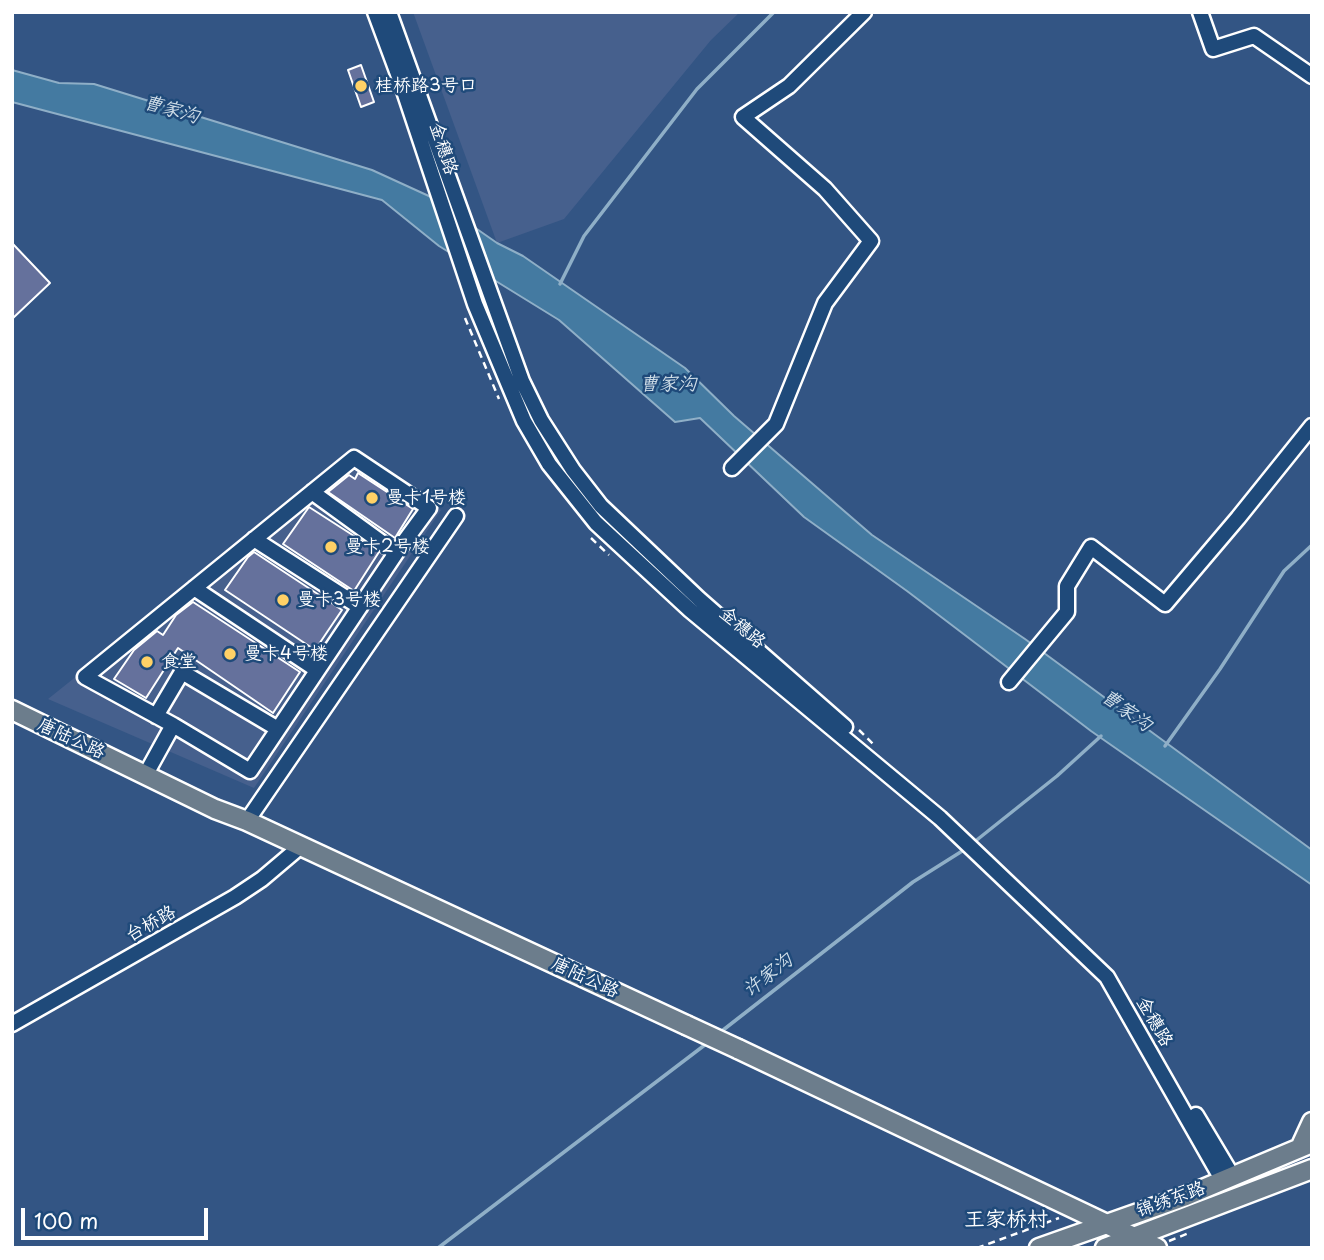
<!DOCTYPE html>
<html>
<head>
<meta charset="utf-8">
<style>
  body { margin:0 }
  #map { position:relative; width:1324px; height:1260px; overflow:hidden; background:#335584; font-family:"Playpen Sans",sans-serif }
  canvas { display:block }
  .frame { position:absolute; inset:0; border:14px solid #fff; pointer-events:none }
  .scale { position:absolute; left:21px; top:1208px; width:187px; height:32px; box-sizing:border-box; border:4px solid #fff; border-top:0; padding-left:9px; font-size:21px; line-height:24px; white-space:nowrap; color:#fff; -webkit-text-stroke:5px #1f4a7a; paint-order:stroke }
</style>
</head>
<body>
<div id="map">
<canvas width="1324" height="1260"></canvas>
<div class="frame"></div>
<div class="scale">100 m</div>
</div>
<script>
const ctx = document.querySelector('canvas').getContext('2d');
ctx.lineJoin = 'round';
function fillPath(path, color) { ctx.fillStyle = color; ctx.fill(path, 'evenodd'); }
function strokePath(path, color, width, dash) { ctx.strokeStyle = color; ctx.lineWidth = width; ctx.lineCap = dash ? 'butt' : 'round'; ctx.setLineDash(dash || []); ctx.stroke(path); }
function label(font, color, halo, rows, align = 'center') {
  ctx.font = font + ' "Playpen Sans","LXGW WenKai TC",sans-serif'; ctx.lineWidth = 5; ctx.setLineDash([]); ctx.textBaseline = 'middle'; ctx.strokeStyle = halo; ctx.fillStyle = color; for (const [text, x, y, turn = 0] of rows) {
    ctx.save(); ctx.translate(x, y); ctx.rotate((+turn || 0) * Math.PI / 180); ctx.textAlign = isNaN(turn) ? turn : align; if (halo) ctx.strokeText(text, 0, 0); ctx.fillText(text, 0, 0); ctx.restore();
  }
}
const built = new Path2D(`
  M 413,12 L 740,12 L 711,40 L 564,219 L 497,243 Z
  M 357,452 L 441,510 L 254,788 L 48,699 Z`);
const water = new Path2D(`
  M 12,70 L 59,83 L 94,84 L 372,170 L 431,197 L 497,243 L 523,256 L 685,368 L 734,416 L 872,535 L 1025,639 L 1312,850 L 1312,885 L 1091,731 L 907,591 L 804,517 L 700,418 L 675,422 L 559,320 L 439,246 L 382,200 L 12,102 Z`);
const stream = new Path2D(`
  M 560,284 L 584,236 L 697,89 L 774,12
  M 1165,746 L 1220,669 L 1284,571 L 1312,545
  M 973,843 L 1057,776 L 1101,736
  M 718,1034 L 913,882 L 967,848
  M 438,1248 L 710,1041`);
const building = new Path2D(`
  M 361,65 L 374,102 L 361,107 L 348,70 Z
  M 12,243 L 50,283 L 12,319 Z
  M 358,473 L 413,509 L 395,538 L 328,492 L 349,475 L 355,479 Z
  M 309,507 L 379,552 L 354,591 L 283,544 Z
  M 254,552 L 342,610 L 315,650 L 225,590 L 248,557 Z
  M 193,602 L 300,672 L 273,713 L 178,648 L 146,698 L 114,679 L 134,650 L 157,631 L 163,635 L 176,615 Z`);
const path = new Path2D(`
  M 465,318 L 499,399
  M 591,538 L 609,555
  M 859,730 L 874,745
  M 1169,1241 L 1189,1233
  M 977,1248 L 1059,1218`);
const minor = new Path2D(`
  M 375,12 L 401,82 L 475,304 L 524,421 L 549,464 L 596,523 L 690,610 L 940,818 L 1107,977 L 1223,1181
  M 389,12 L 522,381 L 541,420 L 573,470 L 601,506 L 699,599 L 845,727
  M 1200,12 L 1213,49 L 1254,36 L 1312,76
  M 354,458 L 429,508 L 396,553 L 250,771 L 173,725 L 85,677 Z
  M 732,468 L 776,424 L 825,303 L 871,241 L 825,189 L 743,117 L 789,86 L 864,12
  M 312,492 L 396,553
  M 254,539 L 360,607
  M 194,588 L 317,670
  M 1009,682 L 1067,612 L 1067,586 L 1091,547 L 1165,604 L 1238,518 L 1312,426
  M 156,716 L 182,672 L 278,729
  M 146,774 L 173,725
  M 247,821 L 456,516
  M 12,1024 L 235,897 L 262,879 L 301,846
  M 1196,1115 L 1233,1177`);
const major = new Path2D(`
  M 12,710 L 215,809 L 247,821 L 686,1025
  M 738,1049 L 1157,1248
  M 1300,1148 L 1312,1122
  M 1039,1248 L 1186,1196 L 1312,1143
  M 1105,1248 L 1312,1169`);
const majorBridge = new Path2D(`
  M 686,1025 L 738,1049`);
const markers = [
  [361,86,7,"#ffd166"],
  [372,498,7,"#ffd166"],
  [331,547,7,"#ffd166"],
  [283,600,7,"#ffd166"],
  [230,654,7,"#ffd166"],
  [147,662,7,"#ffd166"]
];
const poiNames = [
  ["桂桥路3号口",375,86],
  ["曼卡1号楼",386,498],
  ["曼卡2号楼",345,547],
  ["曼卡3号楼",297,600],
  ["曼卡4号楼",244,654],
  ["食堂",161,662]
];
const streetNames = [
  ["金穗路",443,149,72],
  ["金穗路",742,628,40],
  ["唐陆公路",71,739,25],
  ["台桥路",151,924,-29],
  ["唐陆公路",585,978,25],
  ["金穗路",1154,1022,60],
  ["锦绣东路",1171,1200,-20]
];
const waterNames = [
  ["曹家沟",171,110,16],
  ["曹家沟",668,385],
  ["曹家沟",1126,711,36],
  ["许家沟",768,976,-38]
];
const quarterNames = [
  ["王家桥村",1006,1220]
];
fillPath(built, '#46608d');
fillPath(water, '#447aa1');
strokePath(water, '#8fafc7', 2);
strokePath(stream, '#8fafc7', 3.5);
fillPath(building, '#65719c');
strokePath(building, '#fff', 2);
strokePath(minor, '#fff', 19);
strokePath(major, '#fff', 23);
strokePath(path, '#fff', 2.5, [7, 5]);
strokePath(minor, '#1f4a7a', 14);
strokePath(major, '#6c7d8c', 18);
strokePath(majorBridge, '#fff', 23, []);
strokePath(majorBridge, '#6c7d8c', 18);
for (const [x, y, r, color] of markers) { const dot = new Path2D(); dot.arc(x, y, r, 0, 2 * Math.PI); ctx.fillStyle = color; ctx.fill(dot); strokePath(dot, '#1f4a7a', 2.5); }
label('18px', '#fff', '#1f4a7a', poiNames, 'left');
label('18px', '#fff', '#1f4a7a', streetNames);
label('italic 19px', '#d0dee8', '#1f4a7a', waterNames);
label('21px', '#fff', '#1f4a7a', quarterNames);
</script>
</body>
</html>
